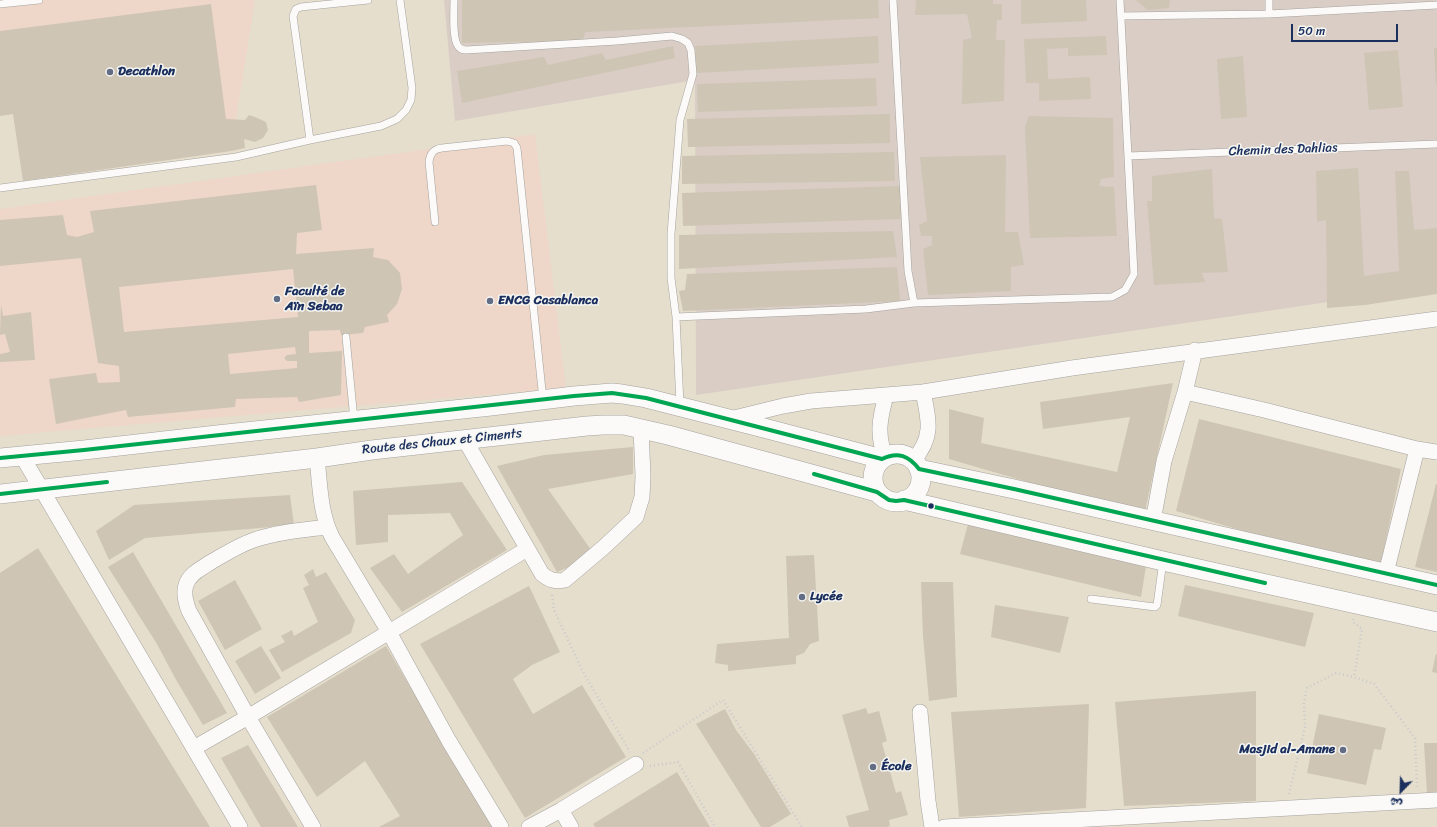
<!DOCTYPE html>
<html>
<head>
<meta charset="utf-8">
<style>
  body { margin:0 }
  #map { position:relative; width:1437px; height:827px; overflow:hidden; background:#e5decd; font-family:Sriracha,"Playpen Sans Arabic",sans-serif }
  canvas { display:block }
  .north { position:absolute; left:1381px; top:771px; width:40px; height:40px; -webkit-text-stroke:3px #f6f6f2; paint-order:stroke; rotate:203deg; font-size:11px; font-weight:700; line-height:16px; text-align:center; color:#1b2f5e }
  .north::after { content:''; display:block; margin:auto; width:14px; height:18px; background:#1b2f5e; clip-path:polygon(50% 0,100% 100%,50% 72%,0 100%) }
  .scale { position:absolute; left:1291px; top:24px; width:107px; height:18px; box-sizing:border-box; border:2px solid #1b2f5e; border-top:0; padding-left:5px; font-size:12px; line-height:14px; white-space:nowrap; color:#1b2f5e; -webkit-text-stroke:3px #f6f6f2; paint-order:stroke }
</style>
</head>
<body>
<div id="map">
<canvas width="1437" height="827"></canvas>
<div class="north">ش</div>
<div class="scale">50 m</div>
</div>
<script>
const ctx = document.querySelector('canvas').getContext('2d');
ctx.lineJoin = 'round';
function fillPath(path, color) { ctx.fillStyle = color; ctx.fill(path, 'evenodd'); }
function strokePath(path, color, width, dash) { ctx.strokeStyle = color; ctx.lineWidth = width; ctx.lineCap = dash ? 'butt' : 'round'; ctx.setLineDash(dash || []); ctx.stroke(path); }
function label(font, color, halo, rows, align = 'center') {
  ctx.font = font + ' Sriracha,sans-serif'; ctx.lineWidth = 3; ctx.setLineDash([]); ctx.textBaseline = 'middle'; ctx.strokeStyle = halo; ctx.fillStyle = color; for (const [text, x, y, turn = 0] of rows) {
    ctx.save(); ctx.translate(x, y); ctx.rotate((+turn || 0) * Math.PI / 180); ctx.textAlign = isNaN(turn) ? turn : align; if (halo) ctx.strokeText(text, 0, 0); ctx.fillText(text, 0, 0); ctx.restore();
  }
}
const built = new Path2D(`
  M 0,0 L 255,0 L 231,151 L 23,181 L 13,114 L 0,116 Z
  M 535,134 L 566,388 L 0,436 L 0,209 Z`);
const industrial = new Path2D(`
  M 444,0 L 1437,0 L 1437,286 L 696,395 L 695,80 L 455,121 Z`);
const building = new Path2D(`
  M 462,0 L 878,0 L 879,18 L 585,32 L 583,41 L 462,43 Z
  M 916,0 L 993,0 L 993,4 L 1002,4 L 1002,20 L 997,20 L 996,40 L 1005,40 L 1004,101 L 962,104 L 963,40 L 972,38 L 967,14 L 915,15 Z
  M 1021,0 L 1086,0 L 1087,21 L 1021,24 Z
  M 1136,0 L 1170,0 L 1169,8 L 1148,10 Z
  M 211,4 L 226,119 L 245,120 L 249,115 L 255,117 L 266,122 L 268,130 L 263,138 L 255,142 L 244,139 L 245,148 L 231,151 L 23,181 L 13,114 L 0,116 L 0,31 Z
  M 878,36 L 879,63 L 697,73 L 695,46 Z
  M 1106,36 L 1107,55 L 1068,56 L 1068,48 L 1047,49 L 1048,79 L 1090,77 L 1091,99 L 1039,101 L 1039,83 L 1026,83 L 1024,39 Z
  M 673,46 L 675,58 L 462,103 L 457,71 L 544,57 L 548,65 L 602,53 L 606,60 Z
  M 1434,48 L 1437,48 L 1437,85 L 1436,85 Z
  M 1398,50 L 1403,107 L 1369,110 L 1364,53 Z
  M 1243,56 L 1247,117 L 1221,119 L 1217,59 Z
  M 876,78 L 877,106 L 698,112 L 697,84 Z
  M 890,114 L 890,143 L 688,147 L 687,119 Z
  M 1029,116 L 1113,118 L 1114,177 L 1101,179 L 1099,186 L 1114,187 L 1117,236 L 1030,238 L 1025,127 Z
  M 894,152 L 895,181 L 682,184 L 682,156 Z
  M 1006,155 L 1005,232 L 1018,232 L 1024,265 L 1011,267 L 1011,291 L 928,295 L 923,249 L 932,245 L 932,236 L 921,236 L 919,225 L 927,221 L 920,157 Z
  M 1358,168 L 1364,276 L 1399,271 L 1395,171 L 1409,171 L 1414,230 L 1437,228 L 1437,294 L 1365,305 L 1327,308 L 1326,220 L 1317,222 L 1316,171 Z
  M 1212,169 L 1214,218 L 1222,219 L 1228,272 L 1202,273 L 1205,282 L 1154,285 L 1147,201 L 1152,201 L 1152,176 Z
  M 316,185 L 322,230 L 297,233 L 296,254 L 374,248 L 373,257 L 388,260 L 400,273 L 402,289 L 397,304 L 387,315 L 389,322 L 365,327 L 363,333 L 341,335 L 340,330 L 309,331 L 309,353 L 342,351 L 341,395 L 299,402 L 297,397 L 236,399 L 235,407 L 128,417 L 126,410 L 56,424 L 49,379 L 96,373 L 98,383 L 120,382 L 119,366 L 98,363 L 81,258 L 0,266 L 0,220 L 63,215 L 67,235 L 77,237 L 94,232 L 90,211 ZM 293,269 L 298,317 L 124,332 L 119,287 ZM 295,347 L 296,354 L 287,355 L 284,358 L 287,361 L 297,361 L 297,368 L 230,374 L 228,354 Z
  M 901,186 L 902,219 L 683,226 L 682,193 Z
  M 893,231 L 897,257 L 679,269 L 679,235 Z
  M 897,267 L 900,301 L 683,311 L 679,291 L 685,290 L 687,274 Z
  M 1,304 L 3,316 L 31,312 L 35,360 L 0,362 L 0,354 L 10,352 L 5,334 L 0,335 Z
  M 1173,383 L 1144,516 L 949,459 L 949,409 L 984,418 L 981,443 L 1117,472 L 1130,417 L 1043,429 L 1040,402 Z
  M 1199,419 L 1401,469 L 1381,563 L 1277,541 L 1176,511 Z
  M 633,447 L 633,474 L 548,489 L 594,554 L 577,564 L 557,572 L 497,466 L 544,455 Z
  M 462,482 L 507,550 L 402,612 L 370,568 L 394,554 L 408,574 L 463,535 L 450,513 L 388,515 L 388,542 L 356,545 L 353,491 Z
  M 1436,484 L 1437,484 L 1437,572 L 1415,567 Z
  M 290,495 L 294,525 L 145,538 L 109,560 L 96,531 L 134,505 Z
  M 968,524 L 1146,566 L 1141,597 L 960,554 Z
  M 38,548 L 210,827 L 0,827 L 0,573 Z
  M 133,552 L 227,713 L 203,725 L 175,678 L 157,644 L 108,567 Z
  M 814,555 L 819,641 L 810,644 L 804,653 L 796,656 L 796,664 L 728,671 L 728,665 L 715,663 L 717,644 L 789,638 L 786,556 Z
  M 313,569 L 316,577 L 326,572 L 355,620 L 351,633 L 282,672 L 269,650 L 285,642 L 281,636 L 292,630 L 294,636 L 318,622 L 303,588 L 309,585 L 304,575 Z
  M 235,580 L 262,629 L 225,650 L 198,601 Z
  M 921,582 L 953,582 L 957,697 L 929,701 L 923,636 Z
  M 1185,585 L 1314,613 L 1305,647 L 1178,616 Z
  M 529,586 L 560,652 L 532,665 L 513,679 L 533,714 L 582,685 L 626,757 L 525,818 L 420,644 Z
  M 995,605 L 1069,617 L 1060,653 L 991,637 Z
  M 261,646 L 281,678 L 255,694 L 235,661 Z
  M 386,646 L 493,827 L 379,827 L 400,816 L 365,761 L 317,797 L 267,717 Z
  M 1436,654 L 1437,654 L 1437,673 L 1432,672 Z
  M 1256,691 L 1256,801 L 1124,806 L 1115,702 Z
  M 1089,704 L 1086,808 L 959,817 L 951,712 Z
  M 866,708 L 868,714 L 879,711 L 887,741 L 882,743 L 896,793 L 901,791 L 908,815 L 889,820 L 890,826 L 887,827 L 849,827 L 846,816 L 869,810 L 842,715 Z
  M 725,709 L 736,730 L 754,754 L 791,814 L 770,827 L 761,827 L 696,724 Z
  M 1319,714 L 1386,728 L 1381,750 L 1374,749 L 1366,785 L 1307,773 Z
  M 1424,743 L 1437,743 L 1437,792 L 1427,793 Z
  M 248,745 L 298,827 L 261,827 L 221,758 Z
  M 677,772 L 710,827 L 595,827 L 593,824 Z`);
const path = new Path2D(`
  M 552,595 L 554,610 L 583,672 L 630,752
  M 1353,619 L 1353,622 L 1362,629 L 1354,677 L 1374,684 L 1415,738 L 1417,788
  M 643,753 L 723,700 L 802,827
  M 650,766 L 678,762 L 715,827
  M 1289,794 L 1305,727 L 1304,703 L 1307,688 L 1336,673 L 1354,677`);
const service = new Path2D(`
  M 454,0 C 454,11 452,38 458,46 C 460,49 462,50 466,50 L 617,41 L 672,36 L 682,39 L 688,43 L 691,50 L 693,74 L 680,120 L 671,234 L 671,278 L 676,317
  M 893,0 L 908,271 L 914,303
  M 1269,0 L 1269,14
  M 0,4 L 39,0
  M 1121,16 L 1269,14 L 1437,5
  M 310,140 L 293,16 L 296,9 L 301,7 L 368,0
  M 1128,156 L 1437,144
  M 0,188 L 236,157 L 310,140 L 381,126 L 397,119 L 406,110 L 411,100 L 412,88 L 400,0
  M 435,222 L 429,162 C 430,154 433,149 442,148 L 507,141 L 514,143 L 517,148 L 543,400
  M 346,337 L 354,420
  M 680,405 L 676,317 L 866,309 L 914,303 L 1112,297 L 1125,290 L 1134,274 L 1120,0
  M 1091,599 L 1155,607 L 1157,605 L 1163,561`);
const minor = new Path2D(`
  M 1185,392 L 1264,410 L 1417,449 L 1437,452
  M 886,396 C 880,417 876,436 886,457
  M 730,419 L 783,406 L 811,401 L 923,392 L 1072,368 L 1437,319
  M 465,440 L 542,574 C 549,580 555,582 565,580 L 604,547 L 636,517 L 642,497 L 643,476 L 641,429
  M 22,456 L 240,827
  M 317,458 C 320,485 320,513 332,537 L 389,632 L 449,741 L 501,827
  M 913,461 C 934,437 929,420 923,392
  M 1153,521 L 1164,461 L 1185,392 L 1195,350
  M 1386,573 L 1417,449
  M 920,712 L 928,801 L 932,827
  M 194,748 L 248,717 L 527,549
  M 561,810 L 571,827
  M 313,827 L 248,717 L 189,611 C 186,603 183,593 186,585 C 189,574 202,568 211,562 C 225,554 239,545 254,540 C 277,532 303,530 327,527
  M 529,827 L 561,810 L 636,764
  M 944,827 L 1437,800`);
const tertiary = new Path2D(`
  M873 478a24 24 0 1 1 48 0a24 24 0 1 1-48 0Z
  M 0,458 L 84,450 L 217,435 L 491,406 L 574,396 L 612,393 L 622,394 L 646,398 L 760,427 L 882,459
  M 919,469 L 1014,489 L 1437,585
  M 0,494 L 317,458 L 372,450 L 587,426 L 603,425 L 624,425 L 668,435 L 877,492
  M 904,500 L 1163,561 L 1437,622`);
const bus1 = new Path2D(`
  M 0,458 L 84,450 L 574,396 L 612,393 L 646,398 L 882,459 C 898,451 909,456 919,469 L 1014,489 L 1437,585
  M 814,474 L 877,492 L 889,500 L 896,501 L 904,500 L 1265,583
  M 0,494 L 107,482`);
const markers = [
  [110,72,4,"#626c85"],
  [277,299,4,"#626c85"],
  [490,301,4,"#626c85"],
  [931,506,3.5,"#1b2f5e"],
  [802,597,4,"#626c85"],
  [1343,750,4,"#626c85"],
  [873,767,4,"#626c85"]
];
const poiNames = [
  ["Decathlon",118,72],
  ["Faculté de",285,292],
  ["Aïn Sebaa",285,307],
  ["ENCG Casablanca",498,301],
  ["Lycée",810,597],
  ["Masjid al-Amane",1335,750,"right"],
  ["École",881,767]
];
const streetNames = [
  ["Chemin des Dahlias",1283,150,-2],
  ["Route des Chaux et Ciments",442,442,-6]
];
fillPath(built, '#eed7c9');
fillPath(industrial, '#dacdc5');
fillPath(building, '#cec5b5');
strokePath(service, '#a4a29e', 8);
strokePath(minor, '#a4a29e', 16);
strokePath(tertiary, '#a4a29e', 20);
strokePath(path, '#cacaca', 2.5, [1, 3]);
strokePath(service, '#fbfaf8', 7);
strokePath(minor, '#fbfaf8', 15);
strokePath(tertiary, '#fbfaf8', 19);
strokePath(bus1, '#00a651', 4);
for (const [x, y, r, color] of markers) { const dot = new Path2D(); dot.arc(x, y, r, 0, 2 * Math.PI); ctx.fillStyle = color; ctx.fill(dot); strokePath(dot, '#f6f6f2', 1.5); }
label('bold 13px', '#1b2f5e', '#f6f6f2', poiNames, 'left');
label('13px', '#1b2f5e', '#f6f6f2', streetNames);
</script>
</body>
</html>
